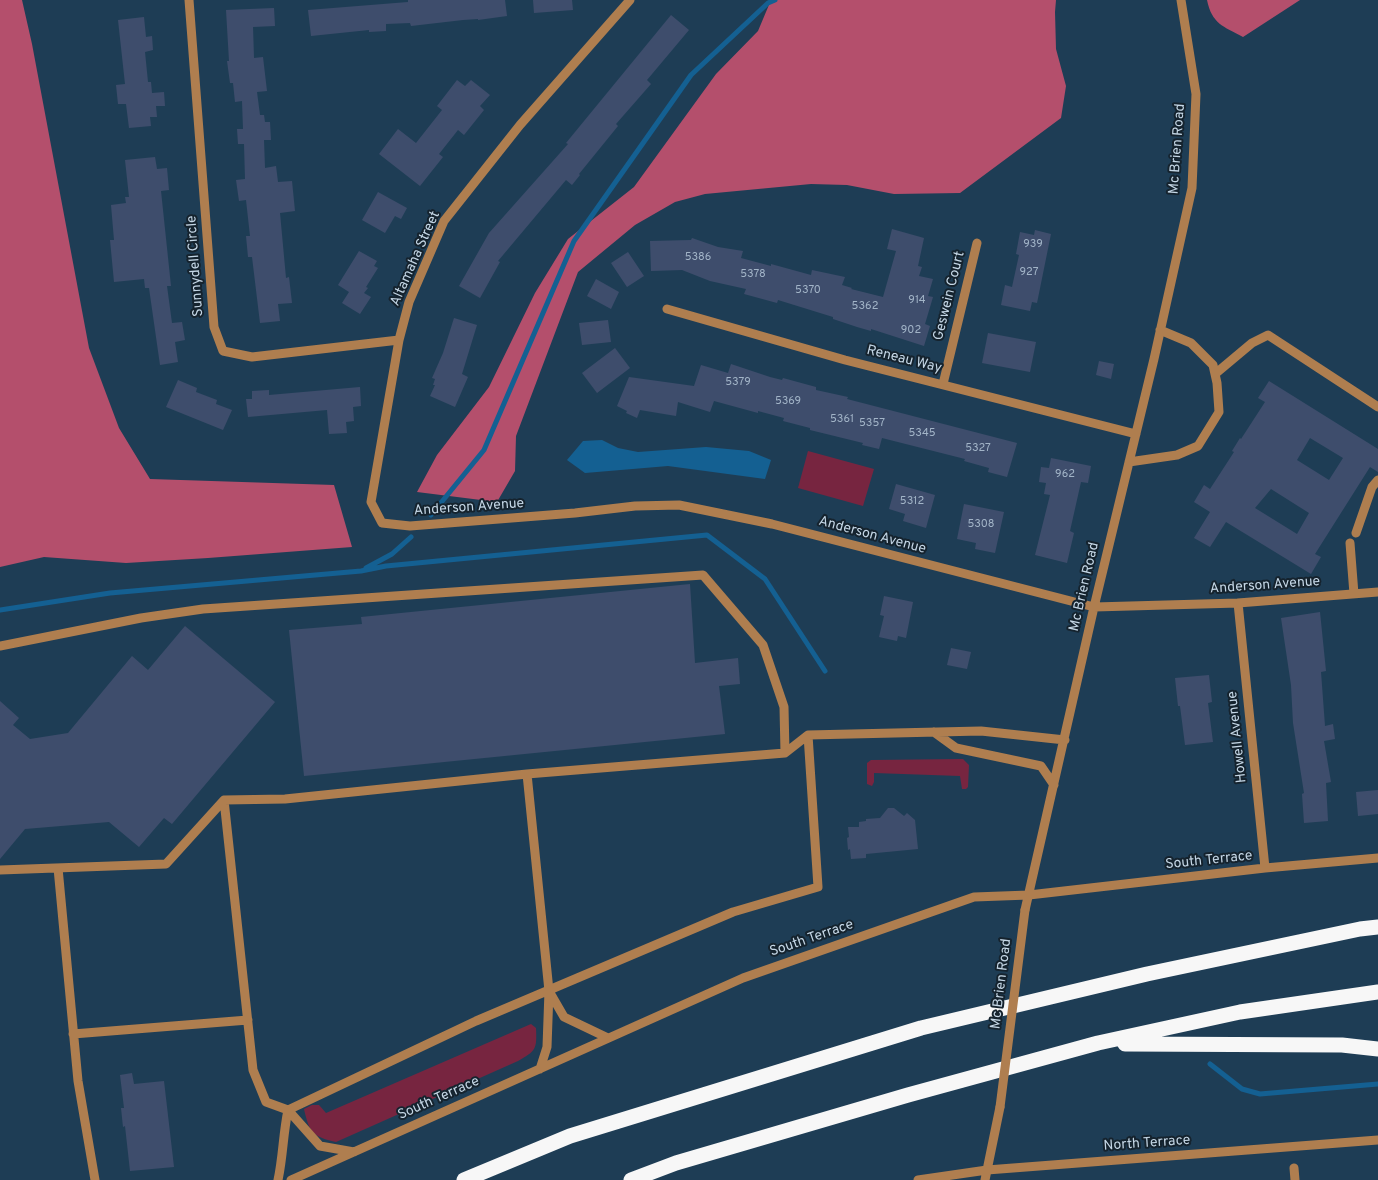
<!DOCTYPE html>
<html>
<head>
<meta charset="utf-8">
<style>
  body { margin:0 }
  canvas { display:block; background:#1e3d55 }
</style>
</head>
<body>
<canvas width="1378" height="1180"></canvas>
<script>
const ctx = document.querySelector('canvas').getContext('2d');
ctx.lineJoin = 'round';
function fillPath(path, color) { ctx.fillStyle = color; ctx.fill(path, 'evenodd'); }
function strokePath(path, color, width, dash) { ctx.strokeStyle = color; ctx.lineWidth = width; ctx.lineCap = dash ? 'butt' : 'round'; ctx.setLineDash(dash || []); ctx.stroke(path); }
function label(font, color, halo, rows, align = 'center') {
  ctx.font = font + ' Overpass,sans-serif'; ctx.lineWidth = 4; ctx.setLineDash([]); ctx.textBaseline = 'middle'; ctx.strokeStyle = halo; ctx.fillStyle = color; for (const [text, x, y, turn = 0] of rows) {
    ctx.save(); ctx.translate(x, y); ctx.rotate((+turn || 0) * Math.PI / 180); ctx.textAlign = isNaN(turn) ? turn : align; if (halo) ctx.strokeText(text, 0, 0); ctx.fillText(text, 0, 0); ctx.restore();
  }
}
const green = new Path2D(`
  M 808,451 L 874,469 L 863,506 L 798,488 Z
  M 963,759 L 969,765 L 968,787 L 966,789 L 962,789 L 960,776 L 874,773 L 874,782 L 872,786 L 867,784 L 867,763 L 871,760 Z
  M 531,1024 L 536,1028 C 537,1049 536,1051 518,1061 L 336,1142 C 312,1137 309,1131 304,1109 L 312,1105 L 319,1105 L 326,1113 Z`);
const forest = new Path2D(`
  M 0,0 L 22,0 L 32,44 L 89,348 L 119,428 L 150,479 L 334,485 L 352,547 L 208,558 L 126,563 L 44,557 L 0,567 Z
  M 771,0 L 1056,0 L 1055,12 L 1056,49 L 1066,86 L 1061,118 L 960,193 L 894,194 L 847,185 L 811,184 L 705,194 L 675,202 L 635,225 L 578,272 L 516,436 L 515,471 L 497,502 L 417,492 L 437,455 L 489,387 L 535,293 L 568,239 L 634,187 L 716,74 L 758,31 Z
  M 1207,0 L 1300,0 L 1243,37 C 1223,26 1212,24 1207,0 Z`);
const water = new Path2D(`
  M 602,440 L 618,448 L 638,452 L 706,447 L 749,451 L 771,460 L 765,479 L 668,466 L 585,473 L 567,460 L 583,441 Z`);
const stream = new Path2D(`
  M 431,515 L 484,450 L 574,241 L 691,75 L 768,3 L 775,0
  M 366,568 L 392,554 L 411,537
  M 0,610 L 110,593 L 361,571 L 386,566 L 707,535 L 765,579 L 825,671
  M 1210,1064 L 1242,1089 L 1260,1094 L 1378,1084`);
const building = new Path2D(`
  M 408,0 L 505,0 L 507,16 L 478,20 L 478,19 L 463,20 L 411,26 L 410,23 L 386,24 L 386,31 L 369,32 L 369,30 L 311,36 L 308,10 L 408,2 Z
  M 533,0 L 572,0 L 573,10 L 534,13 Z
  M 274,8 L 275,26 L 253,27 L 254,58 L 263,57 L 267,91 L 257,92 L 260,115 L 264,115 L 265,122 L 270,122 L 271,140 L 264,140 L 265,168 L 276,166 L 278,182 L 292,181 L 295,211 L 280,213 L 286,278 L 289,277 L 292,303 L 278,304 L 280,321 L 260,323 L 252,257 L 248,257 L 246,236 L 250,236 L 246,200 L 239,201 L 236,180 L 245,179 L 244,144 L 238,144 L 237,129 L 243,129 L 242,101 L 235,102 L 233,83 L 230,83 L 227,61 L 229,61 L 226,10 Z
  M 671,15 L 689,30 L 647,80 L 651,84 L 616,124 L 618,126 L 579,174 L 580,175 L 572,185 L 566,180 L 498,261 L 500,262 L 480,298 L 459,286 L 489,233 L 568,144 L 566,143 Z
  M 144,17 L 146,37 L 152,36 L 153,50 L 145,52 L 148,82 L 151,82 L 152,93 L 164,92 L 165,106 L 156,106 L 157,117 L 150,117 L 151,126 L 129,128 L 126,104 L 118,104 L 116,85 L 125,84 L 118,20 Z
  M 457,80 L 465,86 L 471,80 L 490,95 L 480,106 L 484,110 L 464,135 L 458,130 L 439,154 L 443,157 L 420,186 L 379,154 L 398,129 L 416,143 L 442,110 L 437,106 Z
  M 155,157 L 157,169 L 167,168 L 169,190 L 161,191 L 171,286 L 167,286 L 172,323 L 182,322 L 185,340 L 175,342 L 178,362 L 160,365 L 149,288 L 145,288 L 144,279 L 114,282 L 110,240 L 114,240 L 111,205 L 126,203 L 125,197 L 129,197 L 125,160 Z
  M 378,192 L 407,208 L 401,219 L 395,216 L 385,233 L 362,220 Z
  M 892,229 L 924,238 L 918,266 L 922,267 L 919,276 L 933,279 L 928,296 L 933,297 L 925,324 L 930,326 L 924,346 L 871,329 L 871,331 L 857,327 L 833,319 L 833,317 L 778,300 L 777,303 L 744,294 L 746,289 L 710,281 L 682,270 L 651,271 L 650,241 L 691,240 L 692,238 L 718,247 L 743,251 L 741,258 L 771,266 L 771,264 L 811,275 L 812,270 L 845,277 L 842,285 L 852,288 L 851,289 L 883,297 L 896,251 L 887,249 Z
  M 1035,230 L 1051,234 L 1037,303 L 1032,302 L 1030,311 L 1001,305 L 1005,285 L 1012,287 L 1019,255 L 1016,254 L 1020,232 L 1034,235 Z
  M 359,251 L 377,261 L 374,266 L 378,268 L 366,287 L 368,288 L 364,293 L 371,297 L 360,314 L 342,303 L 349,292 L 338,285 Z
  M 628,252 L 644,276 L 627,287 L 611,263 Z
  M 596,279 L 619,292 L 611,309 L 587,296 Z
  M 454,318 L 477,325 L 462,374 L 468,377 L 455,407 L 430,396 L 435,385 L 433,385 L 435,379 L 432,378 L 443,353 Z
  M 608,320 L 611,342 L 582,345 L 579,323 Z
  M 988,333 L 1036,342 L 1030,372 L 982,363 Z
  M 615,348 L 630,368 L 597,393 L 582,373 Z
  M 1099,361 L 1114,364 L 1111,379 L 1096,375 Z
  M 731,364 L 770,377 L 782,380 L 783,378 L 816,387 L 816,390 L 848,397 L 847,399 L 1017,443 L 1007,477 L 988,472 L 989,468 L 964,461 L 965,459 L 882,438 L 879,449 L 862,445 L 863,443 L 810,430 L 810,428 L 783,421 L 784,418 L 758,411 L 758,413 L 714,401 L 710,412 L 678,402 L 676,416 L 640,410 L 637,418 L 626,413 L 627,411 L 617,406 L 629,377 L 694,386 L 701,365 L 728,373 Z
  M 178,380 L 197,388 L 196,392 L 217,400 L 216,404 L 232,410 L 223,430 L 166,407 Z
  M 1269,381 L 1378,449 L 1378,472 L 1370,467 L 1315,554 L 1321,557 L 1311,574 L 1226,522 L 1210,547 L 1194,538 L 1210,512 L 1194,502 L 1204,485 L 1210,489 L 1234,452 L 1232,451 L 1240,438 L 1241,439 L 1265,402 L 1258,398 ZM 1310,438 L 1343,458 L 1329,480 L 1297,460 ZM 1271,489 L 1309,513 L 1297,534 L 1255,508 Z
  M 360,387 L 361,406 L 353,407 L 354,421 L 346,422 L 347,433 L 329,434 L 327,410 L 248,417 L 246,399 L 252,399 L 252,391 L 269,390 L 269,395 Z
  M 1051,458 L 1091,466 L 1088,483 L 1081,482 L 1070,531 L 1074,533 L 1067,563 L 1035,555 L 1050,495 L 1044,494 L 1046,483 L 1039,482 L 1041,467 L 1049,468 Z
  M 896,484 L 935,495 L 926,528 L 903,521 L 905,514 L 889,509 Z
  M 964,504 L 1004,512 L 995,553 L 975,549 L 976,543 L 957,539 Z
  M 690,584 L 695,663 L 738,658 L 740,684 L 719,686 L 725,734 L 304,776 L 289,630 L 362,624 L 361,617 Z
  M 884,596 L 913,602 L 906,638 L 898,636 L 897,641 L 879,637 L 884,616 L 880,615 Z
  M 1320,612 L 1326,671 L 1321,672 L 1325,726 L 1333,724 L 1335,739 L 1324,741 L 1331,782 L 1326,783 L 1328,821 L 1304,823 L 1302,794 L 1304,793 L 1293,723 L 1291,685 L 1281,618 Z
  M 185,626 L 275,702 L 172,824 L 164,818 L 139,847 L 109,822 L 25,829 L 0,859 L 0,701 L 19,718 L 13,725 L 30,739 L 68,733 L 132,656 L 148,670 Z
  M 951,648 L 971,652 L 967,669 L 947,665 Z
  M 1209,675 L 1212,702 L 1208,703 L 1213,742 L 1185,745 L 1180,706 L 1178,706 L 1175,678 Z
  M 1378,790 L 1378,814 L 1358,816 L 1356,792 Z
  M 888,808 L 894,808 L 904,816 L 907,813 L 915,820 L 918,849 L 866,854 L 866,858 L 851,859 L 850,849 L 848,850 L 847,838 L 849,837 L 848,827 L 859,827 L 859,822 L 866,821 L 866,819 L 880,818 Z
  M 132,1073 L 134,1084 L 164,1081 L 174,1167 L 130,1171 L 125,1126 L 123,1127 L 121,1108 L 124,1108 L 120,1075 Z`);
const minor = new Path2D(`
  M 189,0 L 214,327 L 223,351 L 252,357 L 399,340
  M 630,0 L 520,125 L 444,221 L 409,302 L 399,340 L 371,502 L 382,523 L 410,526 L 575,513 L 635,506 L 679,505 L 772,524 L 1094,607 L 1238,603 L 1378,592
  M 667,309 L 845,360 L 1136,434
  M 1215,374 L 1252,343 L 1268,335 L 1378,407
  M 943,384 L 977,243
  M 1129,462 L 1177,455 L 1198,446 L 1219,412 L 1217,383 L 1213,365 L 1191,343 L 1160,330
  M 1356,533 L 1372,487 L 1378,480
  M 1350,543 L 1354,594
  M 1238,603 L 1265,868
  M 0,646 L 141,618 L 203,609 L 703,575 L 763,645 L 784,707 L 785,753
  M 934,732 L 956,748 L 1041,766 L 1054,785
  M 527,774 L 549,991 L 547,1047 L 540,1069
  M 224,800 L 253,1070 L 266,1102 L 288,1110 L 476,1021 L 733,912 L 818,887 L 808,735
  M 58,868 L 78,1081 L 95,1180
  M 0,870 L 166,864 L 224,800 L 285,799 L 527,774 L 785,753 L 808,735 L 981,731 L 1065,740
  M 1025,910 L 1094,607 L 1154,359 L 1192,188 L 1196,94 L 1181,0
  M 549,991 L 564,1017 L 608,1038
  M 73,1034 L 248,1020
  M 288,1110 L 320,1146 L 354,1152
  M 1294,1168 L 1295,1180
  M 278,1180 C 283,1157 283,1134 288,1110
  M 291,1180 L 743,978 L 974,897 L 1029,895 L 1265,868 L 1378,858
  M 918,1180 L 987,1170 L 1378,1140
  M 985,1180 L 1000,1107`);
const highway = new Path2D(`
  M 1125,1044 L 1342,1045 L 1378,1049
  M 464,1180 L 570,1136 L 921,1028 L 1147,974 L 1360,929 L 1378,927
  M 631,1180 L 676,1163 L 908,1095 L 1098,1043 L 1240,1012 L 1378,992`);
const minorBridge = new Path2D(`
  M 1000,1107 L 1025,910`);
const numberNames = [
  ["939",1033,245],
  ["5386",698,258],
  ["927",1029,273],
  ["5378",753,275],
  ["5370",808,291],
  ["914",917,301],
  ["5362",865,307],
  ["902",911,331],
  ["5379",738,383],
  ["5369",788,402],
  ["5361",842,420],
  ["5357",872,424],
  ["5345",922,434],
  ["5327",978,449],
  ["962",1065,475],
  ["5312",912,502],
  ["5308",981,525]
];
const streetNames = [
  ["Mc Brien Road",1178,149,-86],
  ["Altamaha Street",416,259,-66],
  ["Sunnydell Circle",196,266,-94],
  ["Geswein Court",950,296,-76],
  ["Reneau Way",904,360,14],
  ["Anderson Avenue",469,508,-4],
  ["Anderson Avenue",872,536,15],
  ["Anderson Avenue",1265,586,-4],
  ["Mc Brien Road",1085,587,-77],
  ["Howell Avenue",1238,737,-96],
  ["South Terrace",1209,861,-6],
  ["South Terrace",812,939,-19],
  ["Mc Brien Road",1002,984,-83],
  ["South Terrace",439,1099,-24],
  ["North Terrace",1147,1144,-4]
];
fillPath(green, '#772540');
fillPath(forest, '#b44f6c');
fillPath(water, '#146092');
strokePath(stream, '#146092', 5);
fillPath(building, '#3e4d6c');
strokePath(minor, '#af7e4f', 9);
strokePath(highway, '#f7f7f7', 15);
strokePath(minorBridge, '#af7e4f', 9);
label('11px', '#a2b4c7', null, numberNames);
label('14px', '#c4d6e5', '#15232e', streetNames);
</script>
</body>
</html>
